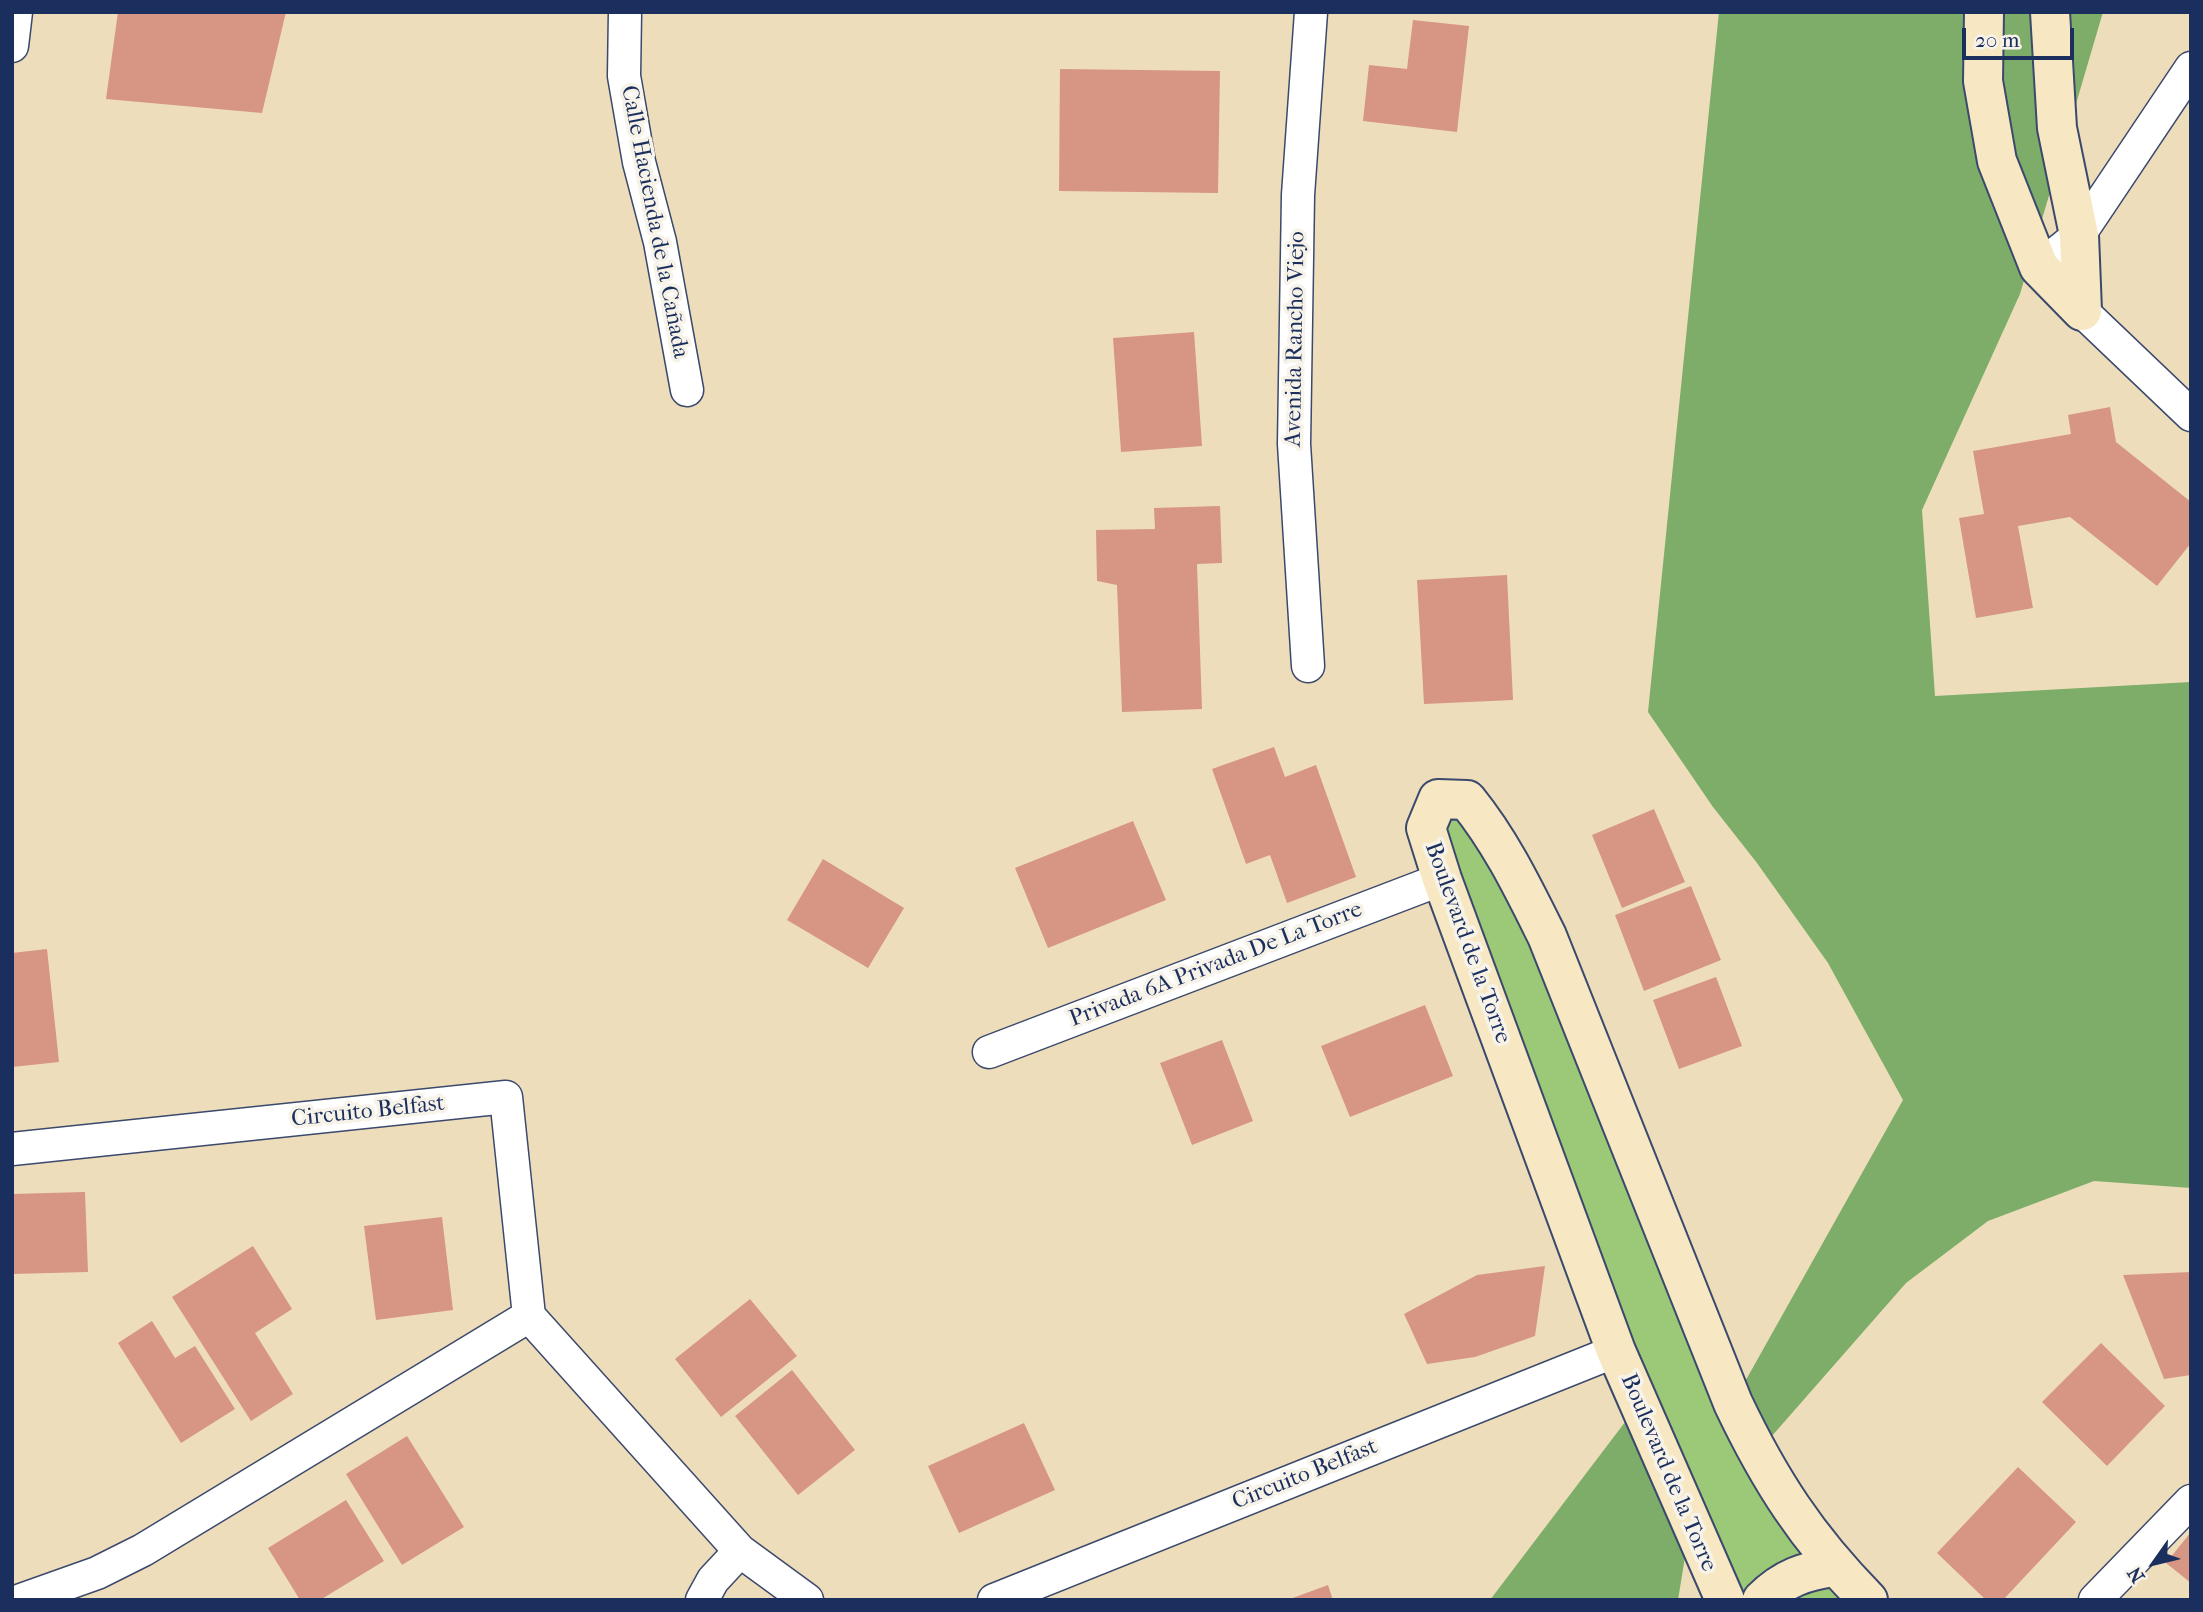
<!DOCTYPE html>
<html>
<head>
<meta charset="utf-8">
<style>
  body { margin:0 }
  #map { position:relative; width:2203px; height:1612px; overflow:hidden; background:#edb; font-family:"IM FELL French Canon",serif }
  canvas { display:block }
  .frame { position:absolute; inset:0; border:14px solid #1b2f5e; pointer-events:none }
  .north { position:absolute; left:2119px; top:1528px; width:70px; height:70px; -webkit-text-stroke:5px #f7f3e8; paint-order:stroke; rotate:236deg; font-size:19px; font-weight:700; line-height:28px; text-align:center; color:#1b2f5e }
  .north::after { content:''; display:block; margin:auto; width:24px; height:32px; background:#1b2f5e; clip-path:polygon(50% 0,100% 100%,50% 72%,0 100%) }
  .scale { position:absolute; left:1962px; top:28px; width:112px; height:32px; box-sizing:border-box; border:4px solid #1b2f5e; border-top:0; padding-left:9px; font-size:21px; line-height:24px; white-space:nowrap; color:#1b2f5e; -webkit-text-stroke:5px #f7f3e8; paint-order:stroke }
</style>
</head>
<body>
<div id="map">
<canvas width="2203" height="1612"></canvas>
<div class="frame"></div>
<div class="north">N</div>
<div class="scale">20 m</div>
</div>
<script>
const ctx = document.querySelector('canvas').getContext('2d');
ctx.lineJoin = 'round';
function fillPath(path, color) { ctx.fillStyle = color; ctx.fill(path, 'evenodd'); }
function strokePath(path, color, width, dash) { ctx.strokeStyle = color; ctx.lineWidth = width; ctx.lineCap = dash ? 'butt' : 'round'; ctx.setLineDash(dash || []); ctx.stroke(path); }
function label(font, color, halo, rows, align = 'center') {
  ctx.font = font + ' "IM FELL French Canon",serif'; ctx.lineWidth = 7; ctx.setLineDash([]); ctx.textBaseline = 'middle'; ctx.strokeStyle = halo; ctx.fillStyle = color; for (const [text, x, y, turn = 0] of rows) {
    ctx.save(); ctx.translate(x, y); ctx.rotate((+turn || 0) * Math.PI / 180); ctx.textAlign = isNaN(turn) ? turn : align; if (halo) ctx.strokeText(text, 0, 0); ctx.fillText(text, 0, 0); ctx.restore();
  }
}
const green = new Path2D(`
  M 1438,799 L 1467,800 L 1733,1403 L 1868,1600 L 1725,1600 L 1442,879 Z`);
const forest = new Path2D(`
  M 1719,12 L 2103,12 L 2020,294 L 1922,510 L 1935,696 L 2191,682 L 2191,1188 L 2094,1181 L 1988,1221 L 1906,1283 L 1757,1453 L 1733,1403 L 1903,1100 L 1828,963 L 1757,863 L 1713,807 L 1648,712 Z
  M 1638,1405 L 1690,1526 L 1678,1600 L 1490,1600 Z`);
const building = new Path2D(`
  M 118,12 L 286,12 L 262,113 L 106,99 Z
  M 1413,20 L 1469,26 L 1457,132 L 1363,121 L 1369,65 L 1407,69 Z
  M 1060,69 L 1220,71 L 1218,193 L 1059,191 Z
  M 1194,332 L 1202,446 L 1121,452 L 1113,338 Z
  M 2110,407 L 2116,442 L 2191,502 L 2191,543 L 2157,586 L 2070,517 L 2018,526 L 2033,608 L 1976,618 L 1959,518 L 1984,514 L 1973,451 L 2071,434 L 2068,415 Z
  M 1220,506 L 1222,563 L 1197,564 L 1202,709 L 1122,712 L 1117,585 L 1097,581 L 1096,530 L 1155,529 L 1154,508 Z
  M 1507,575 L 1513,700 L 1424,704 L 1417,580 Z
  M 1274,747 L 1285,777 L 1316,765 L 1356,877 L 1287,903 L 1270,855 L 1246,864 L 1212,769 Z
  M 1654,809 L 1685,882 L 1622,908 L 1592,835 Z
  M 1133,821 L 1166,900 L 1048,948 L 1015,868 Z
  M 823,859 L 904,908 L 868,968 L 787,920 Z
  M 1691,886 L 1721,960 L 1644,991 L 1615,915 Z
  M 47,949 L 59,1062 L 12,1067 L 12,953 Z
  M 1716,977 L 1742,1046 L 1679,1069 L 1653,1000 Z
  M 1425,1005 L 1453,1076 L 1350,1117 L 1321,1046 Z
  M 1222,1040 L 1253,1121 L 1192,1145 L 1160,1063 Z
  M 85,1192 L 88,1272 L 12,1274 L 12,1194 Z
  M 442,1217 L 453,1310 L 376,1320 L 364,1226 Z
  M 253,1246 L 292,1309 L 255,1333 L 293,1394 L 251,1421 L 172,1297 Z
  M 1545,1266 L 1535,1336 L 1475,1357 L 1427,1364 L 1404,1314 L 1477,1275 Z
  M 2191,1272 L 2191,1375 L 2164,1379 L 2123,1275 Z
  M 750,1299 L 797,1356 L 721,1417 L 675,1359 Z
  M 152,1321 L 175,1358 L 195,1346 L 235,1409 L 181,1443 L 118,1343 Z
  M 2101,1343 L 2165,1406 L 2107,1466 L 2042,1402 Z
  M 792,1370 L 855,1450 L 798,1495 L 735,1416 Z
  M 1024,1423 L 1055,1490 L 959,1533 L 928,1466 Z
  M 407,1436 L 464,1527 L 402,1565 L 346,1474 Z
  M 2018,1467 L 2076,1522 L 2003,1600 L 1986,1600 L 1937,1553 Z
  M 346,1500 L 384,1561 L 320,1600 L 300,1600 L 268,1548 Z
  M 2191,1532 L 2191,1583 L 2166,1563 Z
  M 1328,1585 L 1333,1600 L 1290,1600 L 1290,1599 Z`);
const street = new Path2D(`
  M 625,12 L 624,76 L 639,162 L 660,242 L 687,390
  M 12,46 L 16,12
  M 2039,267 L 2079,235 L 2191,68
  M 2082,311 L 2191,415
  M 1308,666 L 1294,444 L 1298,195 L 1311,12
  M 989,1052 L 1442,879
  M 12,1149 L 506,1097 L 529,1316 L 740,1551 L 807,1600
  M 21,1600 L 97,1573 L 143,1550 L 529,1316
  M 702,1600 L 713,1580 L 740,1551
  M 994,1600 L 1616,1351
  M 2095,1600 L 2191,1501`);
const secondary = new Path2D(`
  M 1984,12 L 1983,81 L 1997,161 L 2039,267 L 2082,311
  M 2050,12 L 2057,128 L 2079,235 L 2082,311
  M 1725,1600 L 1616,1351 L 1442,879 L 1426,828 L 1438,799 L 1467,800 C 1501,842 1523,888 1547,936 L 1733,1403 C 1770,1481 1807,1538 1868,1600
  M 1762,1600 C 1784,1578 1805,1571 1835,1567`);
const streetNames = [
  ["Calle Hacienda de la Cañada",654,222,79],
  ["Avenida Rancho Viejo",1296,339,-89],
  ["Boulevard de la Torre",1467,943,70],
  ["Privada 6A Privada De La Torre",1216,965,-21],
  ["Circuito Belfast",368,1112,-6],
  ["Boulevard de la Torre",1668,1473,67],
  ["Circuito Belfast",1305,1475,-22]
];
fillPath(green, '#9cc977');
fillPath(forest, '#7dad68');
fillPath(building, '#d79584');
strokePath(street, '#3b496c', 35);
strokePath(secondary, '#3b496c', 42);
strokePath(street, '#fff', 32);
strokePath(secondary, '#f7e8c3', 38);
label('23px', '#1b2f5e', '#f7f3e8', streetNames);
</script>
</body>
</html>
